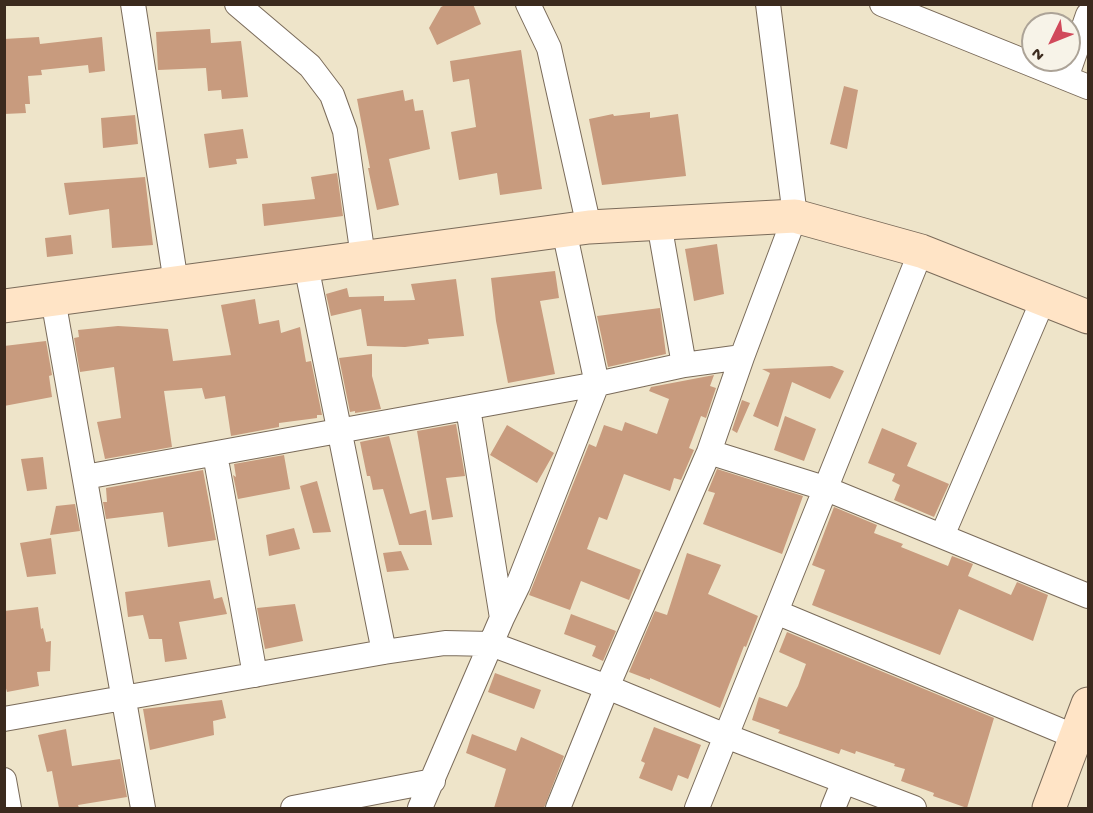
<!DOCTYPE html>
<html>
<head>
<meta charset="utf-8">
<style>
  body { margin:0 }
  #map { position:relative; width:1093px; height:813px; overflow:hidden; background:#eee4c9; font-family:"Gochi Hand",sans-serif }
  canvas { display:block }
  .frame { position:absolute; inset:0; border:6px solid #3b2a1e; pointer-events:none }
  .north { position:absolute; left:1021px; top:12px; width:60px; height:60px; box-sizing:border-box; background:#f7f3e8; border:2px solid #aca397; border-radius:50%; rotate:227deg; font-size:16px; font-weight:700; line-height:24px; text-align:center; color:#3b2a1e }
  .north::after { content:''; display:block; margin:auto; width:21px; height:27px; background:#d1495b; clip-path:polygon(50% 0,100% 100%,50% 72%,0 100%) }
</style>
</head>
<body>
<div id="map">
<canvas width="1093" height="813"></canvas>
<div class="frame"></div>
<div class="north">N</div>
</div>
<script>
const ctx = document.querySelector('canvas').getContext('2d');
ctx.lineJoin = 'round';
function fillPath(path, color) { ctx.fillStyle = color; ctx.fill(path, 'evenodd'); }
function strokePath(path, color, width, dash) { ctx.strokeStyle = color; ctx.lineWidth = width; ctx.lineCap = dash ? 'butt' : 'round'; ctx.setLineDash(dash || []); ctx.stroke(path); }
const building = new Path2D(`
  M 447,4 L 473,4 L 481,24 L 437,45 L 429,28 L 441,7 Z
  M 210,29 L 211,43 L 241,41 L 248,97 L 222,99 L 221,90 L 208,91 L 206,68 L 158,70 L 156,32 Z
  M 39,37 L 40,44 L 102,37 L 105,71 L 89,73 L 88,65 L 41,70 L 42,75 L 28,76 L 30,104 L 25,104 L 26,113 L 4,114 L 4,39 Z
  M 521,50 L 542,189 L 500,195 L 497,173 L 459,180 L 451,132 L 476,127 L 469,79 L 453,82 L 450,61 Z
  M 844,86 L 858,90 L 847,149 L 830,144 Z
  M 403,90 L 405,101 L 413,99 L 415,111 L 423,110 L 430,149 L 389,159 L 399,205 L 377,210 L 368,168 L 370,168 L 357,99 Z
  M 650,112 L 650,118 L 678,114 L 686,176 L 602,185 L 589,119 L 613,114 L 614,116 Z
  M 135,115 L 138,144 L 103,148 L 101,118 Z
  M 243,129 L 248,158 L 236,159 L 237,164 L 209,168 L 204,134 Z
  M 337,173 L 343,216 L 264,226 L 262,204 L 315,199 L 311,177 Z
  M 145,177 L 153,245 L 112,248 L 109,209 L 69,215 L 64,183 Z
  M 71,235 L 73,254 L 47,257 L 45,238 Z
  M 717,244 L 724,294 L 694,301 L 685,249 Z
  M 555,271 L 559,298 L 540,301 L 555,374 L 508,383 L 496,321 L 491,278 Z
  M 456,279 L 464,336 L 428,339 L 429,344 L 405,347 L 367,346 L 361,309 L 331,316 L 326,294 L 347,288 L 349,297 L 384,296 L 384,301 L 415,300 L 411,284 Z
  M 255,299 L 259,324 L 279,320 L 281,333 L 300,327 L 306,362 L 311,361 L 322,415 L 317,415 L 317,418 L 279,423 L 279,427 L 231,436 L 225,396 L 205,399 L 202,388 L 164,391 L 172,447 L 105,459 L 97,422 L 121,418 L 114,367 L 80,372 L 74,338 L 79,337 L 78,330 L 118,326 L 168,329 L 173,361 L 231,355 L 221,305 Z
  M 660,308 L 666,354 L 608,367 L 597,316 Z
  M 46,341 L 52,375 L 49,376 L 52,397 L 4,406 L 4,346 Z
  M 372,354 L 372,376 L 381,409 L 355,413 L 355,411 L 350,412 L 339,358 Z
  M 832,366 L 844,371 L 830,399 L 792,382 L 778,427 L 753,416 L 770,373 L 762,369 Z
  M 714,375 L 710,386 L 716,388 L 706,418 L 701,416 L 689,448 L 694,450 L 681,480 L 674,478 L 670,491 L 624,474 L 607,520 L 599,517 L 587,549 L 641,570 L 629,600 L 581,581 L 570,610 L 529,595 L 589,444 L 596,447 L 604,425 L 622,431 L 625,422 L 657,434 L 669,399 L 649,391 L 651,387 Z
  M 742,400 L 750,403 L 737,433 L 732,430 Z
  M 785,416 L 816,429 L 804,461 L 774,450 Z
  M 456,424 L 465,476 L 446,478 L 453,517 L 432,520 L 417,431 Z
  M 507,425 L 554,453 L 537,483 L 490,455 Z
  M 882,428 L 917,443 L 907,466 L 949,484 L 934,517 L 894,500 L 900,485 L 892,481 L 895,474 L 868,463 Z
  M 389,436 L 410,514 L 426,510 L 432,545 L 399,545 L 383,489 L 373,490 L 370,476 L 367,476 L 360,442 Z
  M 284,455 L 290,489 L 238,499 L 233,475 L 236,477 L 234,464 Z
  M 43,457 L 47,489 L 27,491 L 21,459 Z
  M 717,469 L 803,496 L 782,554 L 703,524 L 715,493 L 708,491 Z
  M 203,470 L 216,540 L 168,547 L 163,512 L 106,519 L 103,502 L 107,502 L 106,488 Z
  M 317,481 L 331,532 L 313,533 L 300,486 Z
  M 75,504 L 80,531 L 50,535 L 56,506 Z
  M 834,507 L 877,525 L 874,533 L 903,544 L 901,547 L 948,566 L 952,556 L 973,564 L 968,576 L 1011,595 L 1017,582 L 1048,595 L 1033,641 L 959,609 L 940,655 L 812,605 L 825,570 L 812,565 Z
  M 294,528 L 300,549 L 269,556 L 266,535 Z
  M 51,538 L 56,574 L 27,577 L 20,543 Z
  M 401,551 L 409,570 L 387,572 L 383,553 Z
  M 687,553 L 721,565 L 708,594 L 758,616 L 746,647 L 744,646 L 720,708 L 650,678 L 650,680 L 629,672 L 655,611 L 667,615 Z
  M 210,580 L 214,599 L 222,597 L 227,614 L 179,622 L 187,659 L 165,662 L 162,639 L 149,639 L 143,615 L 128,617 L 125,592 Z
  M 295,604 L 303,641 L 265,649 L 257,608 Z
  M 38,607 L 41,629 L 43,628 L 46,642 L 51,641 L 50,671 L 37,672 L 39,686 L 7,692 L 4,681 L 4,611 Z
  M 571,614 L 616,631 L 603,661 L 592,656 L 596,646 L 564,634 Z
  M 787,632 L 994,718 L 967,808 L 933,796 L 934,793 L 901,781 L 905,769 L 894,766 L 895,764 L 856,751 L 855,754 L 841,749 L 839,754 L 778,733 L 780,730 L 752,720 L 759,697 L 787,707 L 798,686 L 806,664 L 779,652 Z
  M 495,673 L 541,690 L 534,709 L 488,692 Z
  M 222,700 L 226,718 L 213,721 L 214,735 L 150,750 L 143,709 Z
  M 654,727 L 701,745 L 688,779 L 678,775 L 672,791 L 639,778 L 645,763 L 641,761 Z
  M 66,729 L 72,766 L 120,759 L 127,797 L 78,805 L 79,808 L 59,808 L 52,771 L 47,772 L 38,735 Z
  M 472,734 L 516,751 L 521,737 L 564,756 L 544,808 L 494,808 L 506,769 L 466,753 Z`);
const street = new Path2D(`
  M 133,4 L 176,283
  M 237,4 L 310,66 L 332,95 L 345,131 L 363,257
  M 528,4 L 549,48 L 589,227
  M 882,4 L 1088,87
  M 1066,78 L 1088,15
  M 659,223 L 684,365
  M 306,265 L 384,652
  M 53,299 L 143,808
  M 709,452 L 824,488 L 1088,596
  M 215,454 L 255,675
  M 85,477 L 597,384 L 684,365 L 742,357
  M 942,536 L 1043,300
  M 776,612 L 1076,737
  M 502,618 L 518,585 L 597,384 L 564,230
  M 4,719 L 384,652 L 445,643 L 491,644 L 607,687 L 726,736 L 914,808
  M 4,780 L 9,808
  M 293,808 L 433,781
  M 420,808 L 502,618 L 468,408
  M 558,808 L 607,687 L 709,452 L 742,357 L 795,216 L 768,4
  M 697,808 L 921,251
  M 833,808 L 844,781`);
const secondary = new Path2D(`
  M 4,306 L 589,227 L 795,216 L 921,251 L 1088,317
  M 1049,808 L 1088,704`);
fillPath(building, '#c89b7e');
strokePath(street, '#7a6b5a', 26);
strokePath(secondary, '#7a6b5a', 35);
strokePath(street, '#fff', 24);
strokePath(secondary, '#ffe4c6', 33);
</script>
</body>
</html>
